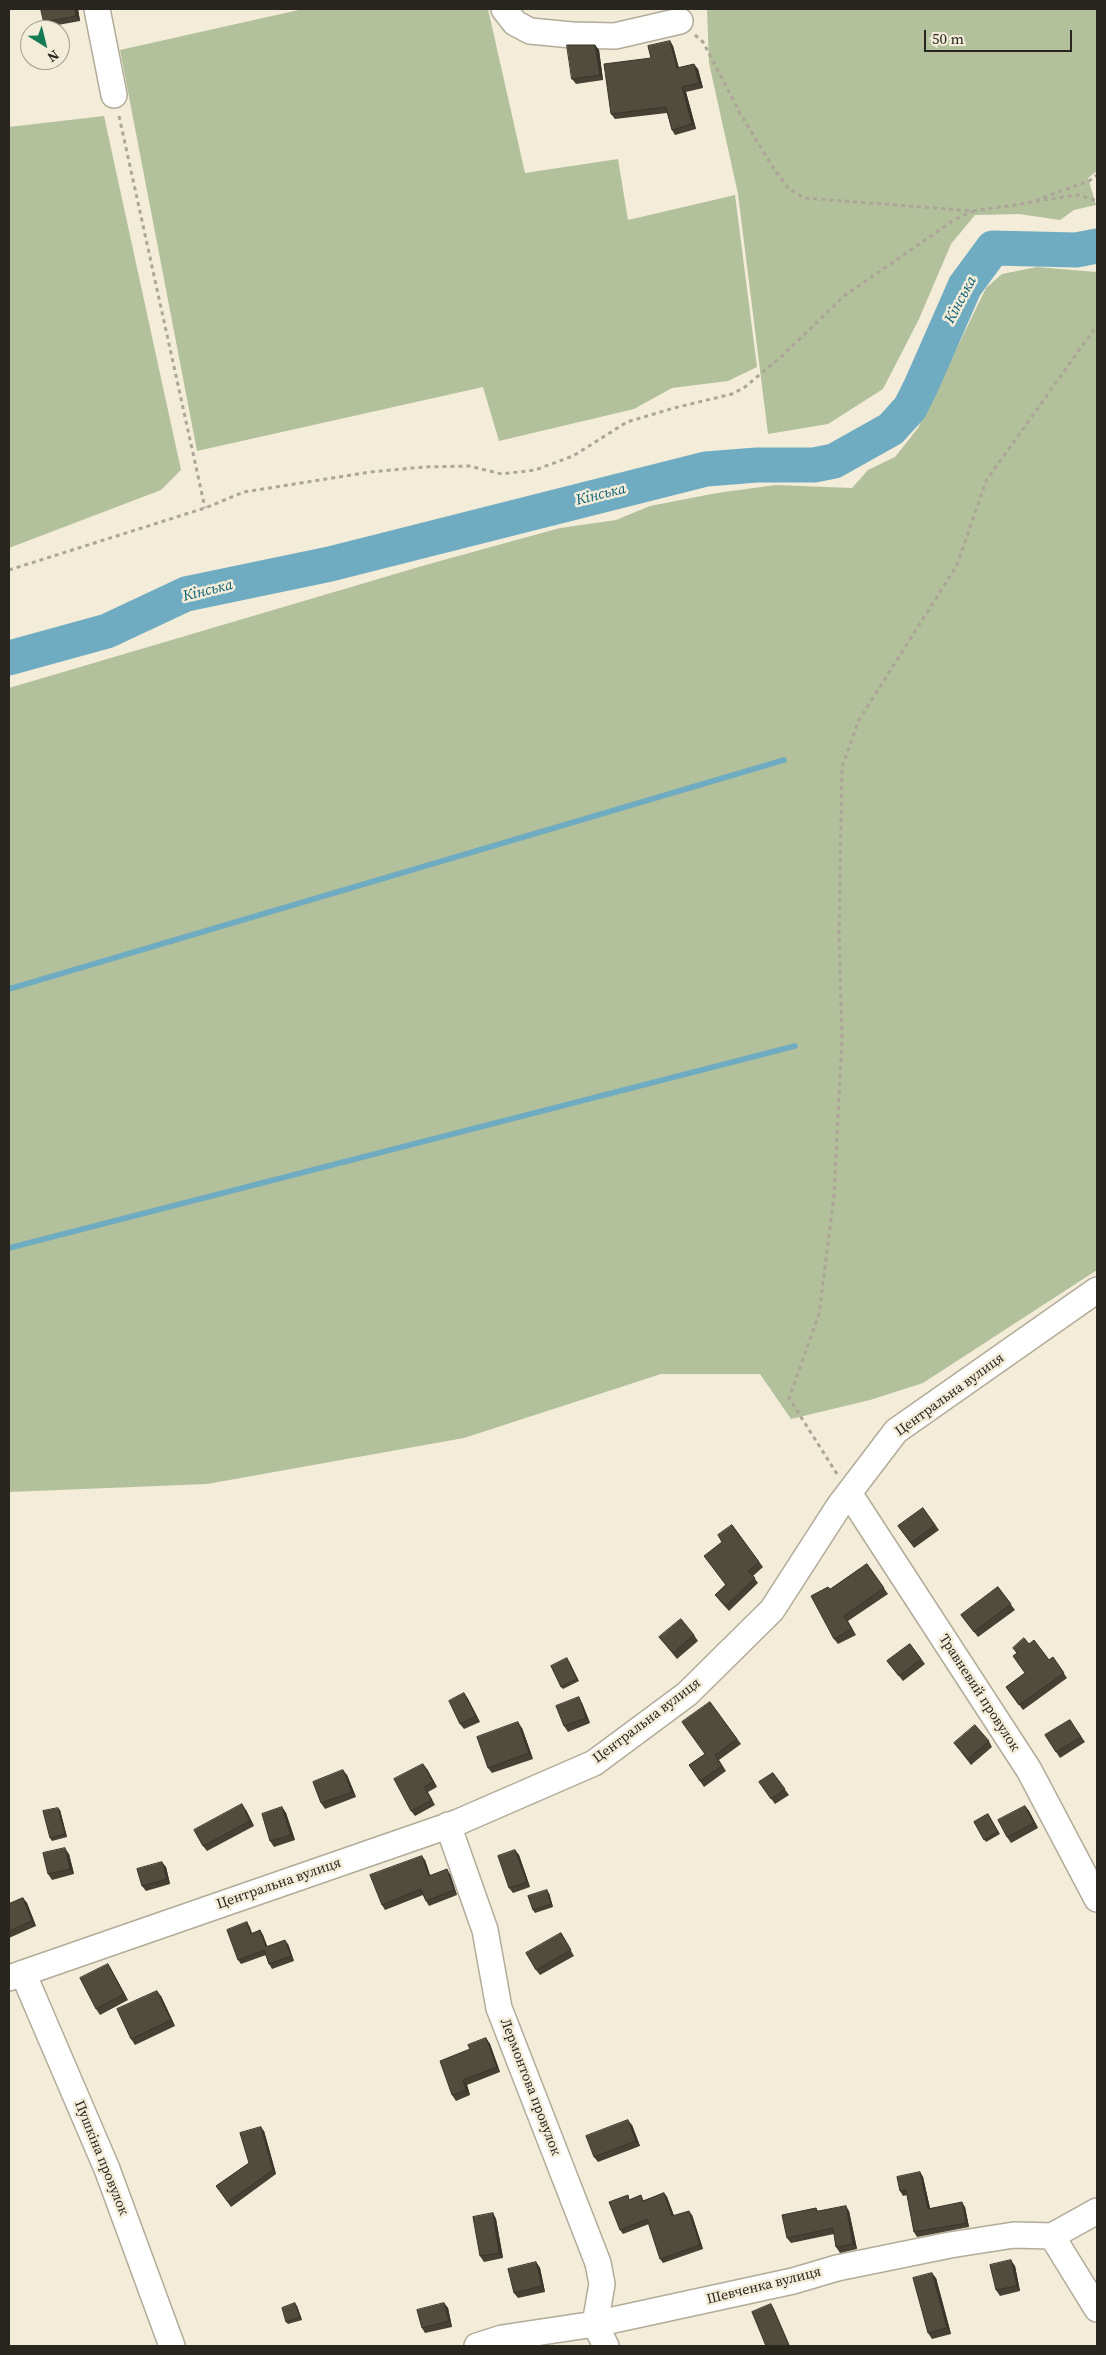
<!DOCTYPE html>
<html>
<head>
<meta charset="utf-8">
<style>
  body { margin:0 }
  #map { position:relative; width:1106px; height:2355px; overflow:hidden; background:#f3ecd9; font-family:"Source Serif 4",serif }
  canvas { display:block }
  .frame { position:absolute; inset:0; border:10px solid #28261f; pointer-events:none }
  .north { position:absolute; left:20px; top:20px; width:50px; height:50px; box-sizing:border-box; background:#f3ecd9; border:1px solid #a29d8f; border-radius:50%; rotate:144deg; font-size:14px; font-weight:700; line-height:20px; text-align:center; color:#28261f }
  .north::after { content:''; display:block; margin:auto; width:18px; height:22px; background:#147a54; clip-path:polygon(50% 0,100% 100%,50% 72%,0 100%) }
  .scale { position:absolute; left:924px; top:30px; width:148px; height:22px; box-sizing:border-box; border:2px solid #28261f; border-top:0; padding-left:6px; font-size:15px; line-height:18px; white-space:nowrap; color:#28261f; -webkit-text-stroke:4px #f3ecd9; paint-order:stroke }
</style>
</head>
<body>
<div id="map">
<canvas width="1106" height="2355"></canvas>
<div class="frame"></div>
<div class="north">N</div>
<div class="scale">50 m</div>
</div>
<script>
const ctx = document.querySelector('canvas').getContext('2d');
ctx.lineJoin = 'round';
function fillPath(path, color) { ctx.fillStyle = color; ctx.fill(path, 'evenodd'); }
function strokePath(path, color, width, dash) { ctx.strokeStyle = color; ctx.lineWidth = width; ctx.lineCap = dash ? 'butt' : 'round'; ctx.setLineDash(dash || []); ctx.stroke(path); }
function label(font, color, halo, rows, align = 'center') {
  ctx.font = font + ' "Source Serif 4",serif'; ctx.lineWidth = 5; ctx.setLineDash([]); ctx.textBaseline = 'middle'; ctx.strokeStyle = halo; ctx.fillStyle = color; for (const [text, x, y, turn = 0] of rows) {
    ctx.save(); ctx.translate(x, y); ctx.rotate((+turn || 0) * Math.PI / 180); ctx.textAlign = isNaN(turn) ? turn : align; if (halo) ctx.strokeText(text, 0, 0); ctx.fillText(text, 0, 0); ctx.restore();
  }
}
const green = new Path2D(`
  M 303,9 L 488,9 L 525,173 L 618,159 L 628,220 L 735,195 L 757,367 L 728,381 L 672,388 L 634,409 L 499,441 L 483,387 L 197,451 L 120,50 Z
  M 707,9 L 1097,9 L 1097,171 L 1088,178 L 1096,205 L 1074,210 L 1060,220 L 1019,214 L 975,215 L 951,244 L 919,319 L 883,389 L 828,424 L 768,434 L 738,194 L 709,63 Z
  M 104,116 L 181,470 L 161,490 L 9,548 L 9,127 Z
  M 1037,267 L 1097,272 L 1097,1270 L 923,1383 L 870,1400 L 791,1419 L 760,1374 L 661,1374 L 464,1438 L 207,1484 L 9,1492 L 9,688 L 429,564 L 560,528 L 616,520 L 650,506 L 717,493 L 776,485 L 852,488 L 868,470 L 895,457 L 918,428 L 986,288 L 1002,274 Z`);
const stream = new Path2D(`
  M 9,989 L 784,760
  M 9,1248 L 795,1046`);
const river = new Path2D(`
  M 9,658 L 107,631 L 186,594 L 330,564 L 706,469 L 757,465 L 814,465 L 834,461 L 891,429 L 910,408 L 921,386 L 965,286 L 993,248 L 1076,250 L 1097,246`);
const path = new Path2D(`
  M 695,35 L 703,42 L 740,113 L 772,166 L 789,189 L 804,198 L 974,211 L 1028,203 L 1089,181 L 1097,175
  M 119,116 L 205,508
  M 1036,201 L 1078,195 L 1097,201
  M 9,570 L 205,508 L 244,492 L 370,472 L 424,467 L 469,466 L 502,474 L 535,470 L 573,456 L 627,422 L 674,408 L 732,394 L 745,387 L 782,356 L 844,296 L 954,220 L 973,211
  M 837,1474 L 789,1398 L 819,1314 L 834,1195 L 842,1039 L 839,934 L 842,767 L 859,720 L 957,565 L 986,481 L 1097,325`);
const minor = new Path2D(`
  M 97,9 L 114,95
  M 504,9 L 515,23 L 530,31 L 572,35 L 615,36 L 680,21
  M 849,1493 L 1029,1770 L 1097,1899
  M 448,1825 L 485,1930 L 499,2008 L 598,2263 L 602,2284 L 595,2324 L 606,2346
  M 23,1973 L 107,2169 L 172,2346
  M 9,1978 L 456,1823 L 594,1763 L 687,1694 L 772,1610 L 839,1506 L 896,1431 L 1097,1290
  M 1097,2211 L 1052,2236 L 1097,2309
  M 477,2346 L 502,2338 L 595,2324 L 793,2281 L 837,2268 L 950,2245 L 1014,2235 L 1052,2236`);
const wall = new Path2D(`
  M 41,9 L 78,9 L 80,21 L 47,27 L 44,22 Z
  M 670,41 L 673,46 L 679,68 L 698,69 L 703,88 L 686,92 L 696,129 L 675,135 L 672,130 L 667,113 L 615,119 L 611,114 L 651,58 Z
  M 595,45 L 599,50 L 603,80 L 576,84 L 572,79 Z
  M 923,1508 L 939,1530 L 914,1548 L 898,1526 Z
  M 732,1525 L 763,1567 L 753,1576 L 758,1583 L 729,1611 L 719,1600 L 715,1595 L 725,1585 L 722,1542 Z
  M 867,1564 L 888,1594 L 848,1621 L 856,1635 L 838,1644 L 834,1639 L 830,1589 Z
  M 998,1587 L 1015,1610 L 978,1637 L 961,1615 Z
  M 694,1635 L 698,1641 L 677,1659 L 659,1637 Z
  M 910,1644 L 925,1664 L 903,1681 L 887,1661 Z
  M 1029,1644 L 1049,1660 L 1053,1657 L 1067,1678 L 1023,1710 L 1006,1687 L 1025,1673 Z
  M 569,1661 L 579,1681 L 563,1689 L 561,1687 Z
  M 464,1693 L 468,1699 L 480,1722 L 464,1729 L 460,1724 Z
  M 710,1702 L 741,1744 L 719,1760 L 726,1771 L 704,1787 L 689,1765 L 705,1754 Z
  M 582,1703 L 590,1723 L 568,1732 L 564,1726 Z
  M 1070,1720 L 1085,1742 L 1060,1758 L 1045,1735 Z
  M 522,1728 L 533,1759 L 492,1773 L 488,1768 Z
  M 989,1741 L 992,1747 L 971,1765 L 954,1743 Z
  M 427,1769 L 437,1787 L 428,1792 L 435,1805 L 415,1816 L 411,1811 Z
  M 773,1773 L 789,1795 L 775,1804 L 759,1782 Z
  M 347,1775 L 356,1797 L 325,1809 L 321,1803 Z
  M 1025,1806 L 1029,1811 L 1038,1828 L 1011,1843 L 1007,1837 Z
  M 282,1807 L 286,1813 L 295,1840 L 274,1847 L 270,1841 Z
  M 60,1810 L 67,1837 L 52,1841 L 50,1838 Z
  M 246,1810 L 254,1826 L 207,1851 L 203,1846 Z
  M 988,1814 L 1000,1834 L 986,1842 L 974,1822 Z
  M 515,1850 L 519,1855 L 530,1887 L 513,1893 L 509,1888 Z
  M 69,1854 L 74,1874 L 52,1880 L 48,1874 Z
  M 425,1860 L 430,1875 L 450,1874 L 457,1895 L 429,1906 L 426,1901 L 423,1895 L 385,1910 L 382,1905 Z
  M 166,1867 L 170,1884 L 146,1891 L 142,1886 Z
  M 549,1893 L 553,1907 L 535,1913 L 533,1910 Z
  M 23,1898 L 27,1903 L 36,1926 L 9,1938 L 9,1904 Z
  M 247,1922 L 250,1927 L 252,1933 L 260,1930 L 263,1935 L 267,1946 L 288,1944 L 294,1961 L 272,1969 L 269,1964 L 266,1955 L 241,1964 L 238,1960 Z
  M 561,1933 L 574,1956 L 540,1975 L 536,1970 Z
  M 108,1964 L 111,1969 L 128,2000 L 100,2015 L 96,2009 Z
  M 161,1996 L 175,2026 L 135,2045 L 131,2039 Z
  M 486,2038 L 490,2044 L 500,2072 L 467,2085 L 470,2095 L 456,2101 L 452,2095 L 470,2049 Z
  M 632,2125 L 640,2146 L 598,2162 L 594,2157 Z
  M 264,2131 L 276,2174 L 231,2207 L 216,2186 L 249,2163 Z
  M 920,2172 L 923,2177 L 930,2208 L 965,2207 L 969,2227 L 917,2237 L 914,2232 L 907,2195 L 903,2196 L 900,2191 Z
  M 664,2193 L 667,2197 L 674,2216 L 692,2215 L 703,2249 L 663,2263 L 660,2259 L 649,2224 L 623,2234 L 620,2230 L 631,2199 L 644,2200 Z
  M 816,2208 L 818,2211 L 849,2211 L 857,2249 L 840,2253 L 836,2247 L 834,2234 L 791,2243 L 787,2238 Z
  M 493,2213 L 496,2219 L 503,2258 L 484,2262 L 480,2256 Z
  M 536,2262 L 540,2268 L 545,2292 L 518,2298 L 514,2293 Z
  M 1015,2266 L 1020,2291 L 1000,2296 L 996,2290 Z
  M 936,2278 L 951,2334 L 932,2339 L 928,2333 Z
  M 444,2303 L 448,2308 L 452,2327 L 425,2333 L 422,2328 Z
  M 297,2306 L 302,2320 L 288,2324 L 286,2322 Z`);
const shadedWall = new Path2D(`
  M 75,9 L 78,9 L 80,21 L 76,16 Z
  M 670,41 L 673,46 L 680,73 L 677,68 Z
  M 595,45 L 599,50 L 603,80 L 600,75 Z
  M 694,64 L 698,69 L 703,88 L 699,83 Z
  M 682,87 L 686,92 L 696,129 L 692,124 Z
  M 464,1693 L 468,1699 L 480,1722 L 476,1716 Z
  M 579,1697 L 582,1703 L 590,1723 L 586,1718 Z
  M 518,1722 L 522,1728 L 533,1759 L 529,1753 Z
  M 423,1764 L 427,1769 L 437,1787 L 433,1782 Z
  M 343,1770 L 347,1775 L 356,1797 L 352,1792 Z
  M 242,1804 L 246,1810 L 254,1826 L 250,1821 Z
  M 1025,1806 L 1029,1811 L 1038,1828 L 1034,1823 Z
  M 282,1807 L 286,1813 L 295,1840 L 291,1835 Z
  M 58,1808 L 60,1810 L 67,1837 L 65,1834 Z
  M 65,1848 L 69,1854 L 74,1874 L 70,1869 Z
  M 515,1850 L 519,1855 L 530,1887 L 527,1882 Z
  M 422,1856 L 425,1860 L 432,1881 L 429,1876 Z
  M 162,1862 L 166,1867 L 170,1884 L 167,1879 Z
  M 447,1869 L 450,1874 L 457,1895 L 454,1890 Z
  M 547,1890 L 549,1893 L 553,1907 L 551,1904 Z
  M 23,1898 L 27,1903 L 36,1926 L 32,1921 Z
  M 260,1930 L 263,1935 L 269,1951 L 266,1947 Z
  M 285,1940 L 288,1944 L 294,1961 L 291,1956 Z
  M 108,1964 L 111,1969 L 128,2000 L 124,1994 Z
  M 157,1991 L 161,1996 L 175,2026 L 171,2020 Z
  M 486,2038 L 490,2044 L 500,2072 L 497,2067 Z
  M 463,2080 L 467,2085 L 470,2095 L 466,2090 Z
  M 628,2120 L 632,2125 L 640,2146 L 636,2141 Z
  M 261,2127 L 264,2131 L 276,2174 L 273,2170 Z
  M 920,2172 L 923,2177 L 931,2213 L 928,2209 Z
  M 664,2193 L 667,2197 L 676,2221 L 672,2216 Z
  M 962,2202 L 965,2207 L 969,2227 L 966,2223 Z
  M 846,2206 L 849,2211 L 857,2249 L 853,2244 Z
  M 689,2211 L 692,2215 L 703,2249 L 700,2245 Z
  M 493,2213 L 496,2219 L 503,2258 L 499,2253 Z
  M 1011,2260 L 1015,2266 L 1020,2291 L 1017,2286 Z
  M 536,2262 L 540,2268 L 545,2292 L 542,2286 Z
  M 932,2273 L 936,2278 L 951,2334 L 947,2328 Z
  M 295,2303 L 297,2306 L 302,2320 L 300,2317 Z
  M 444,2303 L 448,2308 L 452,2327 L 449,2321 Z
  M 771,2304 L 774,2309 L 790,2346 L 789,2346 Z`);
const building = new Path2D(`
  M 41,9 L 75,9 L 76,16 L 44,22 Z
  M 670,41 L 677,68 L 694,64 L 699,83 L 682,87 L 692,124 L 672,130 L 666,107 L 611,114 L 604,64 L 651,58 L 648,46 Z
  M 567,45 L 595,45 L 600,75 L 572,79 Z
  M 923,1508 L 935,1525 L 911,1543 L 898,1526 Z
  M 732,1525 L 759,1562 L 748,1571 L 755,1578 L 726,1606 L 715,1595 L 726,1585 L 704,1556 L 722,1542 L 718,1535 Z
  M 867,1564 L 884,1588 L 844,1616 L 852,1629 L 834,1639 L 811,1596 L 828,1587 L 830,1589 Z
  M 998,1587 L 1011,1604 L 974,1632 L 961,1615 Z
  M 681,1619 L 694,1635 L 673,1653 L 659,1637 Z
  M 1024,1638 L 1029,1644 L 1034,1640 L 1049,1660 L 1053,1657 L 1064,1673 L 1019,1705 L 1006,1687 L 1025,1673 L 1013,1656 L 1017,1653 L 1013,1648 Z
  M 910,1644 L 921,1659 L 899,1676 L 887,1661 Z
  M 567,1658 L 577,1679 L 561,1687 L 551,1666 Z
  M 464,1693 L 476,1716 L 460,1724 L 449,1701 Z
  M 579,1697 L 586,1718 L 564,1726 L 556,1706 Z
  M 710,1702 L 737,1739 L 715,1755 L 722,1766 L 700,1781 L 689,1765 L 705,1754 L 682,1722 Z
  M 1070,1720 L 1081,1737 L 1056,1752 L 1045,1735 Z
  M 518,1722 L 529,1753 L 488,1768 L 477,1737 Z
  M 975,1725 L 989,1741 L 968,1759 L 954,1743 Z
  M 423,1764 L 433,1782 L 424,1787 L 432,1800 L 411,1811 L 394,1779 Z
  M 343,1770 L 352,1792 L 321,1803 L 313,1782 Z
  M 773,1773 L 785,1789 L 771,1799 L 759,1782 Z
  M 242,1804 L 250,1821 L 203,1846 L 194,1830 Z
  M 1025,1806 L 1034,1823 L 1007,1837 L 998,1820 Z
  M 282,1807 L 291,1835 L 270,1841 L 262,1814 Z
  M 58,1808 L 65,1834 L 50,1838 L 43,1811 Z
  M 988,1814 L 998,1832 L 984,1840 L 974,1822 Z
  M 65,1848 L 70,1869 L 48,1874 L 43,1853 Z
  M 515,1850 L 527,1882 L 509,1888 L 498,1856 Z
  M 422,1856 L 429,1876 L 447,1869 L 454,1890 L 426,1901 L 421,1889 L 382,1905 L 370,1875 Z
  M 162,1862 L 167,1879 L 142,1886 L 137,1869 Z
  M 547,1890 L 551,1904 L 533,1910 L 528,1896 Z
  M 23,1898 L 32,1921 L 9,1931 L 9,1904 Z
  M 247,1922 L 251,1934 L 260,1930 L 266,1947 L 285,1940 L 291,1956 L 269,1964 L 264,1950 L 238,1960 L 227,1930 Z
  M 561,1933 L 571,1950 L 536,1970 L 526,1953 Z
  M 108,1964 L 124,1994 L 96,2009 L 80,1978 Z
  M 157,1991 L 171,2020 L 131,2039 L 117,2009 Z
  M 486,2038 L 497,2067 L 463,2080 L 466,2090 L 452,2095 L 440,2061 L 470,2049 L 468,2045 Z
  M 628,2120 L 636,2141 L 594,2157 L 586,2136 Z
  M 261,2127 L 273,2170 L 228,2202 L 216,2186 L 249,2163 L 240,2133 Z
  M 920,2172 L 928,2209 L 962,2202 L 966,2223 L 914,2232 L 906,2190 L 900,2191 L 897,2177 Z
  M 664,2193 L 672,2216 L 689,2211 L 700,2245 L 660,2259 L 647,2219 L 620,2230 L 609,2202 L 628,2195 L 629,2200 L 641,2195 L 643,2201 Z
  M 846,2206 L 853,2244 L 836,2247 L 833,2228 L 787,2238 L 782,2215 L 816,2208 L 817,2211 Z
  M 493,2213 L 499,2253 L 480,2256 L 473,2217 Z
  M 1011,2260 L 1017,2286 L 996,2290 L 990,2265 Z
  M 536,2262 L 542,2286 L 514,2293 L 508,2269 Z
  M 932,2273 L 947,2328 L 928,2333 L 913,2278 Z
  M 295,2303 L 300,2317 L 286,2322 L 282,2308 Z
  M 444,2303 L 449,2321 L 422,2328 L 417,2310 Z
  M 771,2304 L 789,2346 L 766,2346 L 752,2312 Z`);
const streetNames = [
  ["Центральна вулиця",950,1395,-36],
  ["Травневий провулок",979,1693,57],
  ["Центральна вулиця",647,1721,-37],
  ["Центральна вулиця",279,1884,-19],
  ["Лермонтова провулок",530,2087,69],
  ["Пушкіна провулок",101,2158,68],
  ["Шевченка вулиця",764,2286,-14]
];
const waterNames = [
  ["Кінська",961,300,-62],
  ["Кінська",601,495,-14],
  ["Кінська",208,591,-14]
];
fillPath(green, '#b3c09c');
strokePath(stream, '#6fabc1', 5.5);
strokePath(river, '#6fabc1', 35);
strokePath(minor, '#b2ab99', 28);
strokePath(path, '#aba697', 3, [4, 4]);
strokePath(minor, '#fff', 25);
fillPath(wall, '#474134');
fillPath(shadedWall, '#39352a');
fillPath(building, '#524c3c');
strokePath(building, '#39352a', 1);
label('14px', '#28261f', '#f3ecd9', streetNames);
label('italic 15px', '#0b5f75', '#f3ecd9', waterNames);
</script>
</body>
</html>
